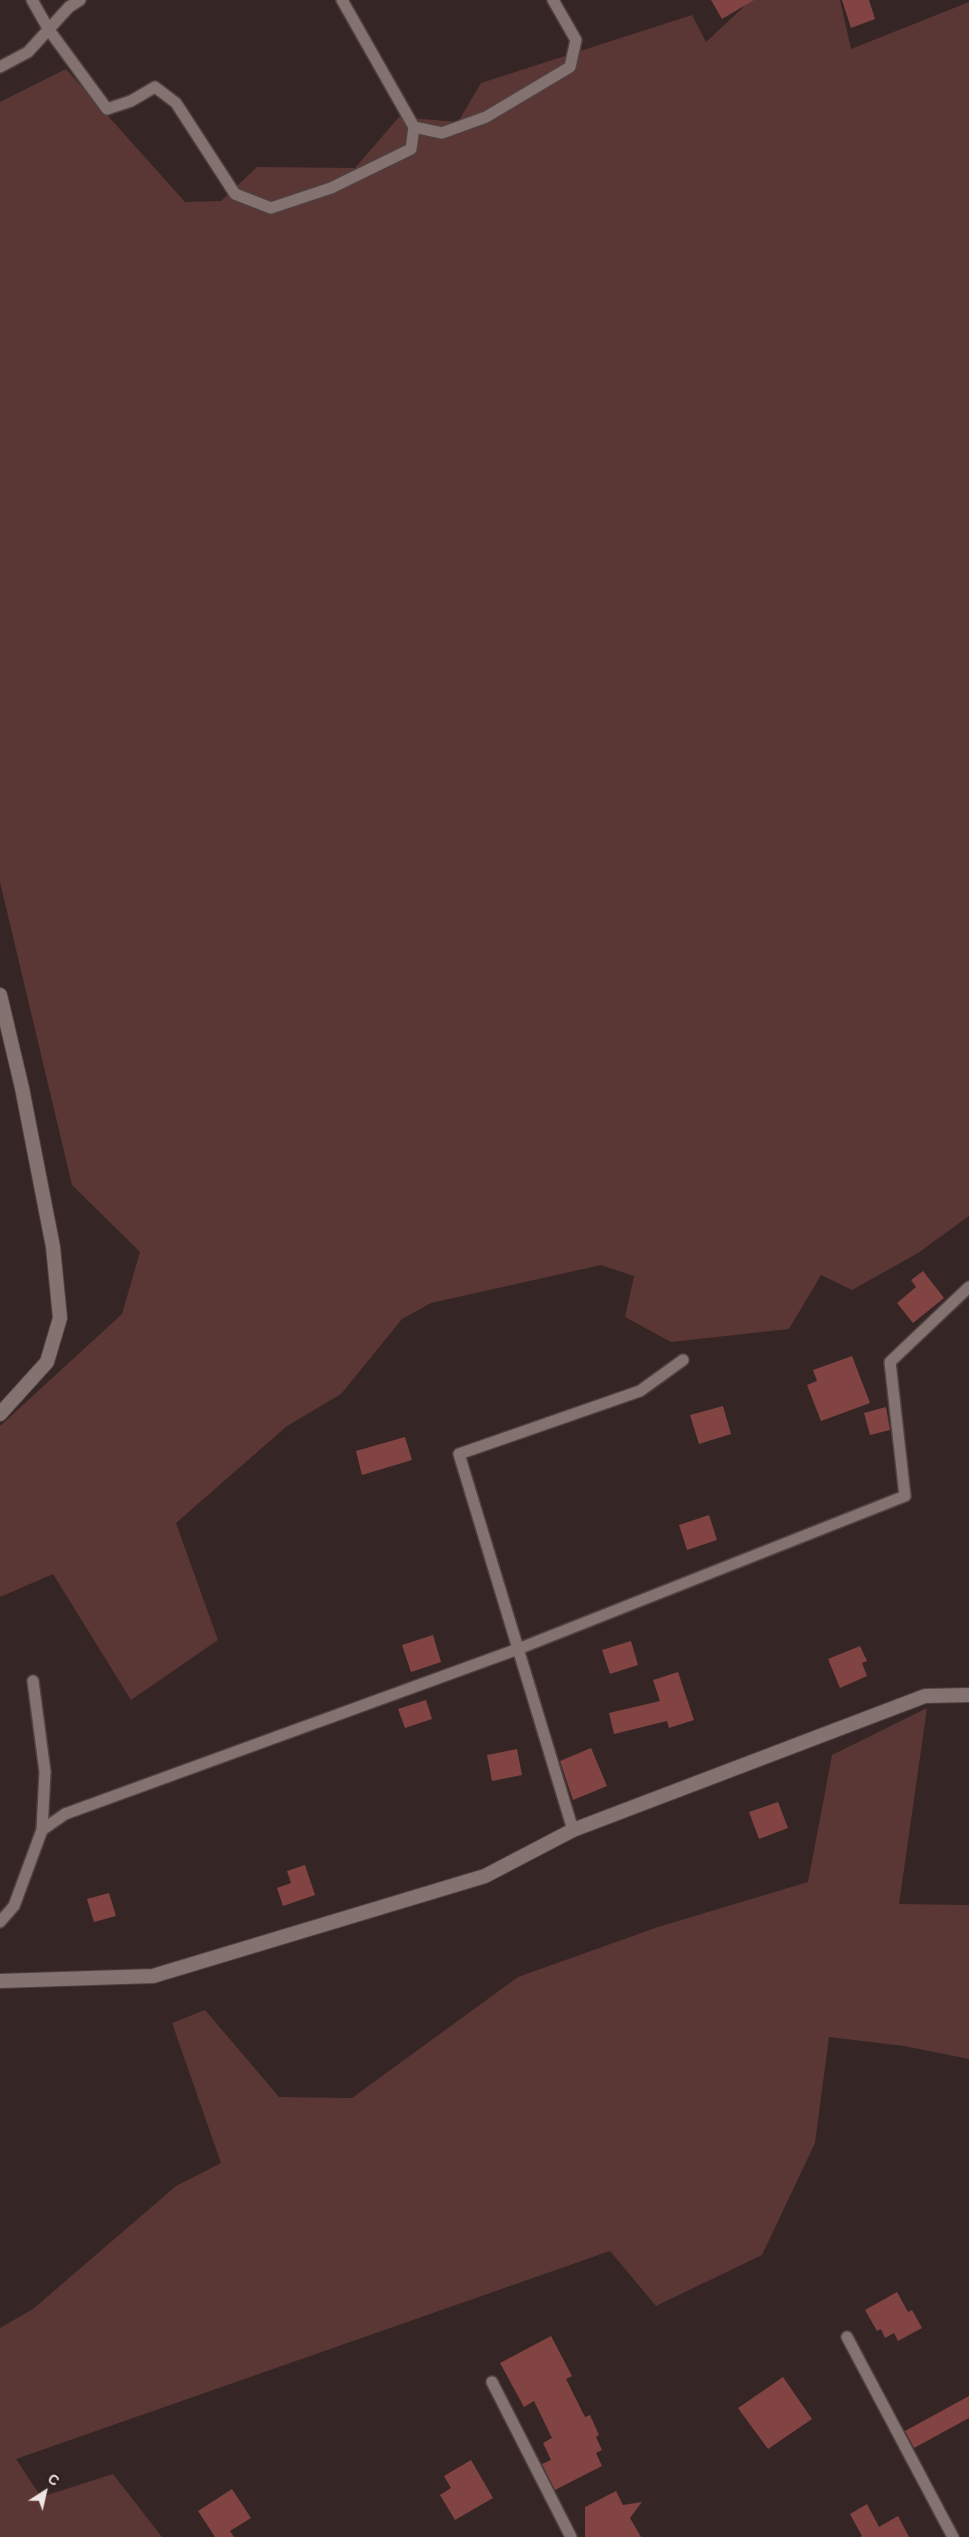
<!DOCTYPE html>
<html>
<head>
<meta charset="utf-8">
<style>
  body { margin:0 }
  #map { position:relative; width:969px; height:2537px; overflow:hidden; background:#352625; font-family:Arial,sans-serif }
  canvas { display:block }
  .north { position:absolute; left:20px; top:2467px; width:50px; height:50px; -webkit-text-stroke:4px #2b1d1c; paint-order:stroke; rotate:35deg; font-size:14px; font-weight:700; line-height:20px; text-align:center; color:#efe5e4 }
  .north::after { content:''; display:block; margin:auto; width:18px; height:22px; background:#efe5e4; clip-path:polygon(50% 0,100% 100%,50% 72%,0 100%) }
</style>
</head>
<body>
<div id="map">
<canvas width="969" height="2537"></canvas>
<div class="north">С</div>
</div>
<script>
const ctx = document.querySelector('canvas').getContext('2d');
ctx.lineJoin = 'round';
function fillPath(path, color) { ctx.fillStyle = color; ctx.fill(path, 'evenodd'); }
function strokePath(path, color, width, dash) { ctx.strokeStyle = color; ctx.lineWidth = width; ctx.lineCap = dash ? 'butt' : 'round'; ctx.setLineDash(dash || []); ctx.stroke(path); }
const green = new Path2D(`
  M 751,0 L 840,0 L 851,49 L 969,2 L 969,1216 L 918,1253 L 852,1290 L 821,1275 L 789,1329 L 671,1342 L 625,1317 L 634,1276 L 601,1265 L 431,1303 L 402,1319 L 341,1394 L 287,1426 L 176,1523 L 218,1640 L 131,1700 L 53,1574 L 0,1597 L 0,1426 L 122,1314 L 140,1252 L 72,1185 L 0,882 L 0,102 L 66,69 L 185,202 L 221,201 L 257,167 L 355,168 L 399,117 L 458,122 L 481,83 L 692,15 L 706,42 Z
  M 927,1708 L 899,1904 L 969,1905 L 969,2059 L 904,2046 L 829,2037 L 815,2143 L 762,2255 L 656,2306 L 610,2251 L 16,2459 L 41,2497 L 113,2474 L 162,2537 L 0,2537 L 0,2328 L 33,2309 L 176,2186 L 221,2163 L 172,2023 L 205,2010 L 279,2097 L 352,2098 L 518,1977 L 658,1927 L 808,1882 L 832,1755 Z`);
const building = new Path2D(`
  M 711,0 L 754,0 L 722,19 Z
  M 842,0 L 869,0 L 875,19 L 851,28 Z
  M 923,1271 L 944,1298 L 913,1323 L 897,1303 L 916,1287 L 911,1280 Z
  M 852,1356 L 870,1403 L 821,1421 L 807,1385 L 817,1381 L 813,1370 Z
  M 723,1406 L 731,1434 L 699,1444 L 690,1415 Z
  M 886,1407 L 890,1430 L 870,1435 L 864,1413 Z
  M 405,1437 L 412,1460 L 362,1475 L 356,1451 Z
  M 709,1515 L 717,1540 L 687,1550 L 679,1525 Z
  M 433,1635 L 441,1662 L 411,1672 L 402,1645 Z
  M 631,1641 L 638,1665 L 610,1674 L 602,1650 Z
  M 860,1646 L 867,1661 L 862,1663 L 867,1676 L 840,1688 L 828,1659 Z
  M 678,1672 L 694,1720 L 669,1728 L 667,1721 L 614,1734 L 609,1713 L 660,1701 L 653,1680 Z
  M 426,1700 L 432,1719 L 405,1728 L 398,1709 Z
  M 591,1748 L 607,1786 L 573,1800 L 560,1761 Z
  M 517,1749 L 522,1775 L 492,1781 L 487,1755 Z
  M 778,1802 L 788,1828 L 759,1839 L 749,1812 Z
  M 305,1865 L 315,1895 L 283,1906 L 277,1888 L 291,1883 L 287,1871 Z
  M 109,1893 L 116,1916 L 94,1922 L 87,1899 Z
  M 897,2292 L 908,2312 L 912,2310 L 922,2328 L 898,2341 L 894,2333 L 885,2338 L 881,2329 L 877,2331 L 865,2310 Z
  M 551,2336 L 572,2376 L 566,2379 L 585,2417 L 590,2415 L 599,2435 L 596,2437 L 602,2450 L 596,2453 L 602,2466 L 555,2490 L 542,2464 L 551,2460 L 543,2443 L 552,2438 L 534,2401 L 524,2407 L 500,2363 Z
  M 783,2377 L 812,2419 L 768,2449 L 738,2408 Z
  M 969,2396 L 969,2418 L 914,2448 L 905,2431 Z
  M 471,2460 L 493,2498 L 455,2520 L 440,2495 L 451,2488 L 444,2476 Z
  M 232,2489 L 251,2518 L 230,2531 L 234,2537 L 215,2537 L 198,2511 Z
  M 616,2491 L 623,2505 L 642,2502 L 630,2518 L 641,2537 L 585,2537 L 585,2507 Z
  M 867,2504 L 879,2527 L 898,2516 L 909,2537 L 860,2537 L 862,2536 L 850,2514 Z`);
const service = new Path2D(`
  M 32,0 L 49,30 L 107,109 L 131,101 L 155,87 L 176,103 L 235,194 L 271,208 L 331,188 L 411,149 L 414,127
  M 342,0 L 414,127 L 442,133 L 486,117 L 570,67 L 576,40 L 553,0
  M 0,67 L 28,52 L 69,7 L 80,0
  M 42,1830 L 65,1814 L 518,1649 L 905,1496 L 890,1362 L 969,1287
  M 573,1830 L 459,1454 L 640,1391 L 683,1360
  M 0,1922 L 14,1906 L 42,1830 L 45,1772 L 33,1681
  M 847,2337 L 953,2537
  M 492,2382 L 571,2537`);
const minor = new Path2D(`
  M 0,995 L 22,1088 L 53,1247 L 60,1318 L 47,1362 L 0,1414
  M 0,1981 L 153,1976 L 485,1876 L 573,1830 L 925,1696 L 969,1695`);
fillPath(green, '#5a3634');
fillPath(building, '#814442');
strokePath(service, '#4f4241', 14);
strokePath(minor, '#4f4241', 16);
strokePath(service, '#847271', 11);
strokePath(minor, '#847271', 14);
</script>
</body>
</html>
